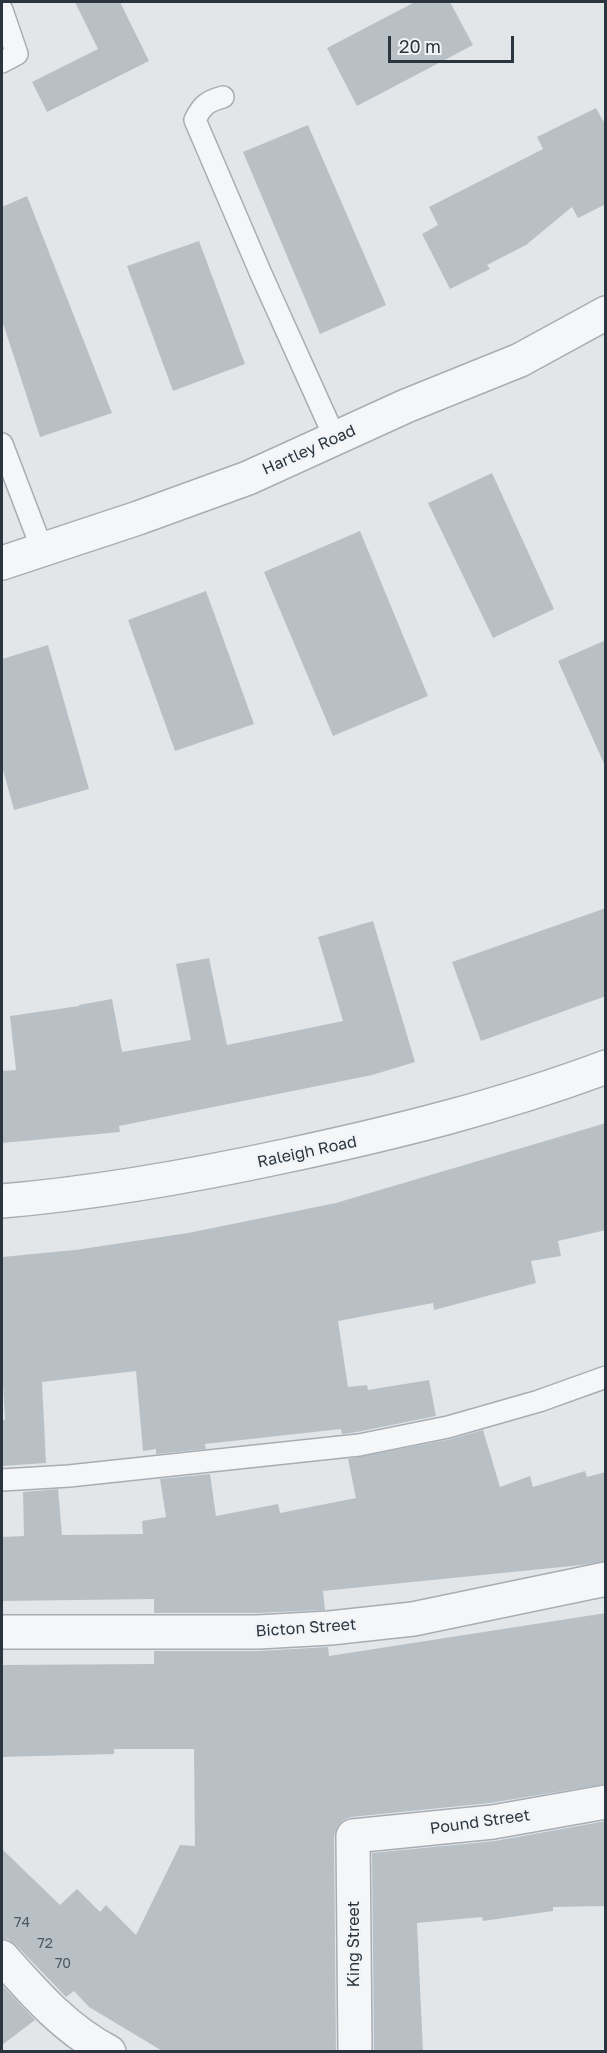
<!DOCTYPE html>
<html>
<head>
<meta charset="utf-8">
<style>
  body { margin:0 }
  #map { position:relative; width:607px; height:2053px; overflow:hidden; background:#e2e6e9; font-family:"Golos Text",sans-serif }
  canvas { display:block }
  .frame { position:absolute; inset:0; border:3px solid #2b353f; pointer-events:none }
  .scale { position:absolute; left:388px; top:36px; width:126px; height:27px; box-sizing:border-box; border:3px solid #2b353f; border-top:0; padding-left:8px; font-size:18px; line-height:21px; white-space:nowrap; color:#2b353f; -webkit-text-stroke:4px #f1f4f7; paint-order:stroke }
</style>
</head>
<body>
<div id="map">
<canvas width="607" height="2053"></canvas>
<div class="frame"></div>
<div class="scale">20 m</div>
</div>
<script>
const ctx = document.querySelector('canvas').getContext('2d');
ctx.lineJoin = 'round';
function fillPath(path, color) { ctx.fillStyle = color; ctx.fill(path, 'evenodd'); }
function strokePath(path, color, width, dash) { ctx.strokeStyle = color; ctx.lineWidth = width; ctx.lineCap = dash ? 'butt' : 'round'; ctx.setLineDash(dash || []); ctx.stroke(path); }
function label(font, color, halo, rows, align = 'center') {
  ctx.font = font + ' "Golos Text",sans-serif'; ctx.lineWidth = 5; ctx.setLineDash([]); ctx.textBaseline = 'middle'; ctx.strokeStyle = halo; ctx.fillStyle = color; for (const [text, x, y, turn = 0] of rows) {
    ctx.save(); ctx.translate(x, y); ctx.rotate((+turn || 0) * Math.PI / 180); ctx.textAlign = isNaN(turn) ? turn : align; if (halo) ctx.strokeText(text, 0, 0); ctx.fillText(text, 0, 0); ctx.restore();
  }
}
const building = new Path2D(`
  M 75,2 L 120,2 L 149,61 L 47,112 L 32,82 L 98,49 Z
  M 415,2 L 450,2 L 473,45 L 357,106 L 327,48 Z
  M 596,108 L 606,126 L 606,204 L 578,218 L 572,207 L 526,245 L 487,265 L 490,269 L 450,289 L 422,234 L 438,225 L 429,207 L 543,149 L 537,137 Z
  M 308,125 L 386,305 L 320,334 L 243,152 Z
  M 27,196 L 112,413 L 40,437 L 2,320 L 2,207 Z
  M 199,241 L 245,364 L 173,391 L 127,266 Z
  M 492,473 L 554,609 L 493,638 L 428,503 Z
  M 360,531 L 428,696 L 333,736 L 264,572 Z
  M 206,591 L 254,724 L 175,751 L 128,620 Z
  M 606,640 L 606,768 L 558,661 Z
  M 48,645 L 89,789 L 14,810 L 2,766 L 2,659 Z
  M 606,908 L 606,996 L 481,1041 L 452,962 Z
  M 373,921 L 415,1062 L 372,1075 L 119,1126 L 120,1132 L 2,1143 L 2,1071 L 16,1070 L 10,1016 L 79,1006 L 79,1005 L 112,999 L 122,1052 L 191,1040 L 176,964 L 209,958 L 227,1045 L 343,1021 L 318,937 Z
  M 606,1123 L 606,1230 L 558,1241 L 561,1256 L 531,1261 L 536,1283 L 434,1310 L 433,1303 L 338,1321 L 348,1387 L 367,1385 L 368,1390 L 429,1380 L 436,1416 L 357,1432 L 342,1434 L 341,1429 L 205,1444 L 206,1449 L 156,1454 L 156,1449 L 143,1451 L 136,1371 L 42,1382 L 46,1463 L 2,1466 L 2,1420 L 5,1420 L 2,1364 L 2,1257 L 75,1250 L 188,1233 L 336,1203 Z
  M 483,1430 L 500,1487 L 530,1476 L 533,1487 L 585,1471 L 587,1477 L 606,1472 L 606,1561 L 582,1565 L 323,1591 L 325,1610 L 257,1613 L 154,1613 L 154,1599 L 2,1601 L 2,1537 L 24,1536 L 23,1492 L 58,1489 L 62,1535 L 143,1534 L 142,1521 L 166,1517 L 160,1479 L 210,1474 L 216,1516 L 278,1504 L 280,1513 L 356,1498 L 348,1459 L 451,1439 Z
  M 606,1613 L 606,1784 L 490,1803 L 351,1817 L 343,1820 L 337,1827 L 334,1836 L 336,2052 L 164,2052 L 89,2007 L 74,1991 L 66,1997 L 16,1945 L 8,1939 L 2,1939 L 2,1849 L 60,1905 L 77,1889 L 100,1912 L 106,1905 L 136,1935 L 180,1845 L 195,1846 L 194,1749 L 114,1749 L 114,1754 L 2,1757 L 2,1665 L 154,1664 L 154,1651 L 258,1651 L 328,1647 L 329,1656 Z
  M 606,1821 L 606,1906 L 553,1907 L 553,1911 L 483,1921 L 482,1917 L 417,1923 L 423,2052 L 374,2052 L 372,1853 L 495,1841 Z
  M 2,1985 L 35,2020 L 2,2045 Z`);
const service = new Path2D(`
  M 2,10 L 17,54 L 2,62
  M 223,97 C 208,101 202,105 195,120 L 261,274 L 335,438
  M 2,444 L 42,549
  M 2,1480 L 69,1476 L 359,1445 L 448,1427 L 539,1401 L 606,1377`);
const minor = new Path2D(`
  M 2,563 L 138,518 L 248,478 L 406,406 L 520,360 L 606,313
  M 2,1201 C 97,1193 192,1176 285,1156 C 393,1133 502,1106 606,1067
  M 2,1632 L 258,1632 L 330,1628 L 413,1619 L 606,1579
  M 2,1957 C 34,1993 65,2029 109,2052
  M 355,2052 L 353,1836 L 493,1822 L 606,1802`);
const numberNames = [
  ["74",22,1923],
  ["72",45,1944],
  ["70",63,1964]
];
const streetNames = [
  ["Hartley Road",309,450,-24],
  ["Raleigh Road",307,1152,-12],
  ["Bicton Street",306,1628,-4],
  ["Pound Street",480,1822,-8],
  ["King Street",354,1944,-90]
];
fillPath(building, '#b9c0c5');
strokePath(service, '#a7adb3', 24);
strokePath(minor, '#a7adb3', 36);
strokePath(service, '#f4f6f8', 21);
strokePath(minor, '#f4f6f8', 33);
label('14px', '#4e5860', null, numberNames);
label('16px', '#2b353f', '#f1f4f7', streetNames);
</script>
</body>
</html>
